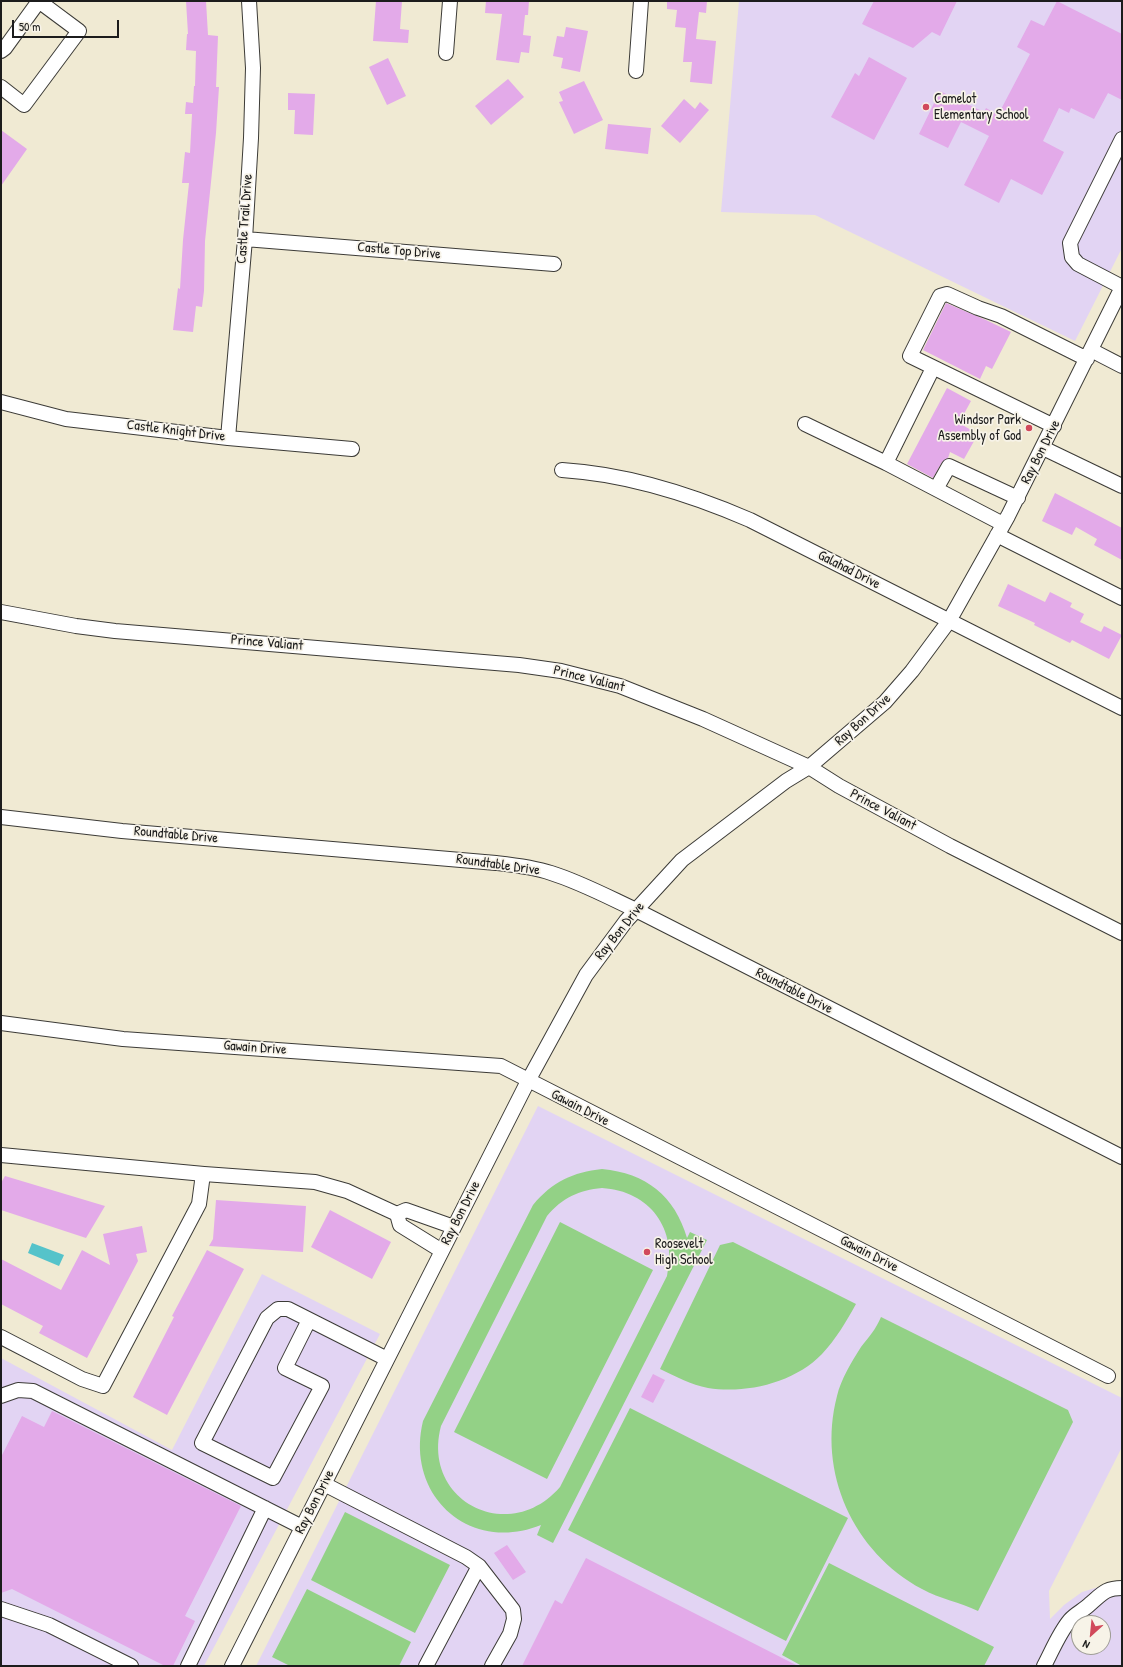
<!DOCTYPE html>
<html>
<head>
<meta charset="utf-8">
<style>
  body { margin:0 }
  #map { position:relative; width:1123px; height:1667px; overflow:hidden; background:#f0ead3; font-family:"Patrick Hand",sans-serif }
  canvas { display:block }
  .frame { position:absolute; inset:0; border:2px solid #1c1c1c; pointer-events:none }
  .north { position:absolute; left:1071px; top:1615px; width:40px; height:40px; box-sizing:border-box; background:#f7f3e8; border:1px solid #9f9d96; border-radius:50%; rotate:207deg; font-size:11px; font-weight:700; line-height:16px; text-align:center; color:#1c1c1c }
  .north::after { content:''; display:block; margin:auto; width:14px; height:18px; background:#d1495b; clip-path:polygon(50% 0,100% 100%,50% 72%,0 100%) }
  .scale { position:absolute; left:12px; top:20px; width:107px; height:18px; box-sizing:border-box; border:2px solid #1c1c1c; border-top:0; padding-left:5px; font-size:12px; line-height:14px; white-space:nowrap; color:#1c1c1c; -webkit-text-stroke:3px #f7f3e8; paint-order:stroke }
</style>
</head>
<body>
<div id="map">
<canvas width="1123" height="1667"></canvas>
<div class="frame"></div>
<div class="north">N</div>
<div class="scale">50 m</div>
</div>
<script>
const ctx = document.querySelector('canvas').getContext('2d');
ctx.lineJoin = 'round';
function fillPath(path, color) { ctx.fillStyle = color; ctx.fill(path, 'evenodd'); }
function strokePath(path, color, width, dash) { ctx.strokeStyle = color; ctx.lineWidth = width; ctx.lineCap = dash ? 'butt' : 'round'; ctx.setLineDash(dash || []); ctx.stroke(path); }
function label(font, color, halo, rows, align = 'center') {
  ctx.font = font + ' "Patrick Hand",sans-serif'; ctx.lineWidth = 3.5; ctx.setLineDash([]); ctx.textBaseline = 'middle'; ctx.strokeStyle = halo; ctx.fillStyle = color; for (const [text, x, y, turn = 0] of rows) {
    ctx.save(); ctx.translate(x, y); ctx.rotate((+turn || 0) * Math.PI / 180); ctx.textAlign = isNaN(turn) ? turn : align; if (halo) ctx.strokeText(text, 0, 0); ctx.fillText(text, 0, 0); ctx.restore();
  }
}
const built = new Path2D(`
  M 739,1 L 1122,1 L 1122,248 L 1075,341 L 815,215 L 721,212 Z
  M 538,1106 L 1122,1398 L 1122,1447 L 1049,1591 L 1050,1619 L 1064,1605 L 1082,1592 L 1122,1580 L 1122,1666 L 256,1666 ZM 1079,1623 L 1103,1623 L 1103,1647 L 1079,1647 Z
  M 262,1274 L 380,1334 L 204,1666 L 1,1666 L 1,1358 L 172,1450 Z`);
const green = new Path2D(`
  M 602,1169 C 646,1173 675,1196 687,1238 L 690,1232 L 707,1240 L 553,1543 L 537,1535 L 541,1525 C 469,1554 405,1495 423,1421 L 533,1205 C 552,1182 573,1172 602,1169 ZM 602,1188 C 650,1191 678,1229 667,1276 L 560,1487 C 509,1546 421,1501 441,1426 L 547,1216 C 562,1198 579,1190 602,1188 Z
  M 560,1222 L 653,1270 L 547,1479 L 454,1432 Z
  M 733,1242 L 856,1304 C 846,1322 836,1339 822,1354 C 794,1383 746,1394 708,1388 C 691,1385 675,1376 660,1369 L 720,1245 Z
  M 881,1317 L 1068,1410 L 1073,1422 L 978,1611 C 960,1602 940,1599 922,1589 C 853,1552 817,1472 837,1396 C 841,1379 852,1361 861,1347 C 869,1337 876,1329 881,1317 Z
  M 630,1408 L 848,1518 L 786,1641 L 568,1530 Z
  M 345,1512 L 450,1565 L 415,1633 L 311,1580 Z
  M 829,1563 L 994,1647 L 984,1666 L 802,1666 L 782,1655 Z
  M 307,1589 L 411,1642 L 399,1666 L 290,1666 L 272,1657 Z`);
const water = new Path2D(`
  M 32,1243 L 64,1255 L 59,1266 L 28,1253 Z`);
const building = new Path2D(`
  M 186,1 L 206,1 L 208,35 L 218,36 L 216,87 L 219,87 L 216,133 L 205,241 L 204,291 L 202,307 L 196,306 L 193,332 L 173,330 L 178,288 L 180,289 L 183,240 L 189,183 L 182,183 L 185,152 L 190,153 L 192,114 L 185,114 L 186,102 L 193,103 L 194,86 L 195,86 L 196,51 L 186,50 L 187,34 L 188,34 Z
  M 376,1 L 402,1 L 400,29 L 409,30 L 408,43 L 373,41 Z
  M 486,1 L 529,1 L 528,15 L 525,15 L 523,35 L 531,36 L 529,53 L 521,52 L 519,63 L 496,60 L 502,14 L 485,13 Z
  M 667,1 L 707,1 L 706,13 L 699,12 L 696,39 L 716,41 L 712,84 L 690,82 L 692,62 L 683,62 L 686,28 L 675,27 L 677,10 L 667,9 Z
  M 874,1 L 957,1 L 940,36 L 932,32 L 913,48 L 862,24 Z
  M 1057,1 L 1122,34 L 1122,100 L 1108,93 L 1094,119 L 1071,108 L 1069,113 L 1059,108 L 1043,141 L 1064,152 L 1042,195 L 1011,179 L 999,203 L 964,185 L 989,136 L 961,122 L 948,148 L 919,134 L 940,91 L 984,112 L 986,108 L 998,115 L 1030,54 L 1017,47 L 1031,20 L 1044,26 Z
  M 566,27 L 588,31 L 580,72 L 561,68 L 563,58 L 553,56 L 557,36 L 564,37 Z
  M 869,57 L 907,78 L 874,140 L 831,117 L 855,73 L 859,76 Z
  M 388,58 L 406,96 L 387,105 L 369,67 Z
  M 508,79 L 524,97 L 491,125 L 475,106 Z
  M 584,81 L 603,120 L 574,134 L 559,102 L 563,101 L 559,92 Z
  M 288,93 L 315,94 L 313,135 L 294,134 L 295,110 L 288,110 Z
  M 684,99 L 695,109 L 700,102 L 709,110 L 680,143 L 661,126 Z
  M 608,124 L 651,128 L 648,154 L 605,149 Z
  M 1,130 L 27,149 L 1,186 Z
  M 946,303 L 986,320 L 1011,332 L 992,369 L 986,366 L 980,379 L 923,350 Z
  M 947,388 L 971,401 L 959,423 L 978,434 L 964,459 L 950,452 L 948,458 L 942,462 L 933,478 L 907,464 Z
  M 1055,493 L 1122,528 L 1122,560 L 1094,545 L 1097,539 L 1076,527 L 1072,535 L 1042,521 Z
  M 1008,584 L 1045,602 L 1050,592 L 1072,603 L 1070,607 L 1084,614 L 1080,622 L 1101,632 L 1104,626 L 1122,635 L 1109,659 L 1072,640 L 1070,643 L 1034,625 L 1035,623 L 998,606 Z
  M 5,1176 L 105,1206 L 86,1238 L 1,1210 L 1,1183 Z
  M 216,1200 L 306,1206 L 303,1252 L 209,1246 L 213,1239 Z
  M 330,1210 L 391,1242 L 372,1279 L 311,1247 Z
  M 142,1226 L 147,1252 L 136,1254 L 138,1261 L 87,1358 L 39,1333 L 43,1326 L 1,1304 L 1,1259 L 61,1290 L 82,1250 L 110,1265 L 103,1234 Z
  M 207,1250 L 244,1269 L 167,1415 L 133,1397 L 174,1317 L 172,1316 Z
  M 653,1374 L 665,1380 L 653,1403 L 641,1397 Z
  M 52,1411 L 241,1506 L 185,1616 L 195,1621 L 173,1666 L 165,1666 L 12,1589 L 1,1593 L 1,1457 L 22,1416 L 44,1427 Z
  M 507,1545 L 526,1572 L 513,1580 L 494,1553 Z
  M 586,1558 L 798,1666 L 522,1666 L 555,1600 L 562,1604 Z`);
const minor = new Path2D(`
  M 1,51 L 5,48 L 39,1
  M 446,53 L 450,1
  M 636,71 L 641,1
  M 1,87 L 24,105 L 79,31 L 40,2
  M 1122,139 L 1070,243 L 1072,257 L 1078,264 L 1122,287
  M 245,239 L 554,264
  M 1091,350 L 1122,366
  M 1,402 L 66,419 L 228,438 L 352,449
  M 805,424 L 886,463 L 1003,524
  M 1054,426 L 910,356 L 940,296 L 947,294 L 978,308 L 1001,316 L 1087,359
  M 228,438 L 245,239 L 251,138 L 253,68 L 249,1
  M 1043,448 L 1122,486
  M 886,463 L 933,368
  M 562,470 C 627,474 690,494 750,520 L 1122,708
  M 936,489 L 949,466 L 1018,498
  M 997,535 L 1122,598
  M 1,612 L 76,626 L 115,631 L 519,665 L 561,671 L 620,686 L 703,719 L 809,767 L 839,786 L 950,846 L 1122,933
  M 1,817 L 122,831 L 496,863 C 514,865 533,867 551,873 C 580,882 608,897 636,910 L 1122,1157
  M 1,1023 L 123,1039 L 501,1066 L 1108,1376
  M 1,1155 L 204,1174 L 315,1182 L 347,1191 L 397,1214 L 400,1225 L 442,1251
  M 397,1214 L 406,1210 L 454,1227
  M 309,1320 L 285,1368 L 322,1386 L 273,1478 L 202,1443 L 267,1318 L 278,1309 L 288,1309 L 387,1359
  M 1,1337 L 82,1379 L 103,1386 L 199,1204 L 203,1174
  M 1,1396 L 18,1390 L 33,1391 L 302,1527
  M 324,1484 L 466,1557 L 479,1566 L 513,1610 L 514,1619 L 510,1634 L 492,1666
  M 1,1609 L 49,1625 L 131,1666
  M 188,1666 L 265,1508
  M 232,1666 L 528,1081 L 586,975 L 626,921 L 682,860 L 786,781 L 809,767 L 885,702 L 912,671 L 949,621 L 1008,516 L 1122,287
  M 426,1666 L 479,1566
  M 1044,1666 C 1052,1651 1059,1633 1070,1620 C 1075,1614 1084,1610 1090,1604 C 1102,1594 1105,1588 1122,1588`);
const markers = [
  [926,107,4,"#d1495b"],
  [1029,428,4,"#d1495b"],
  [647,1252,4,"#d1495b"]
];
const poiNames = [
  ["Camelot",934,99],
  ["Elementary School",934,115],
  ["Windsor Park",1021,420,"right"],
  ["Assembly of God",1021,436,"right"],
  ["Roosevelt",655,1244],
  ["High School",655,1260]
];
const streetNames = [
  ["Castle Trail Drive",245,219,-86],
  ["Castle Top Drive",399,251,5],
  ["Castle Knight Drive",176,431,7],
  ["Ray Bon Drive",1041,452,-63],
  ["Galahad Drive",849,570,27],
  ["Prince Valiant",267,643,5],
  ["Prince Valiant",589,679,14],
  ["Ray Bon Drive",863,720,-42],
  ["Prince Valiant",883,810,28],
  ["Roundtable Drive",176,835,5],
  ["Roundtable Drive",498,865,8],
  ["Ray Bon Drive",620,931,-51],
  ["Roundtable Drive",794,991,27],
  ["Gawain Drive",255,1048,4],
  ["Gawain Drive",580,1108,27],
  ["Ray Bon Drive",461,1213,-63],
  ["Gawain Drive",869,1254,27],
  ["Ray Bon Drive",315,1502,-63]
];
fillPath(built, '#e2d4f3');
fillPath(green, '#93d186');
fillPath(water, '#55c3ca');
fillPath(building, '#e3aae9');
strokePath(minor, '#3c3b37', 16);
strokePath(minor, '#fff', 14);
for (const [x, y, r, color] of markers) { const dot = new Path2D(); dot.arc(x, y, r, 0, 2 * Math.PI); ctx.fillStyle = color; ctx.fill(dot); strokePath(dot, '#f7f3e8', 1.5); }
label('14px', '#1c1c1c', '#f7f3e8', poiNames, 'left');
label('14px', '#1c1c1c', '#f7f3e8', streetNames);
</script>
</body>
</html>
